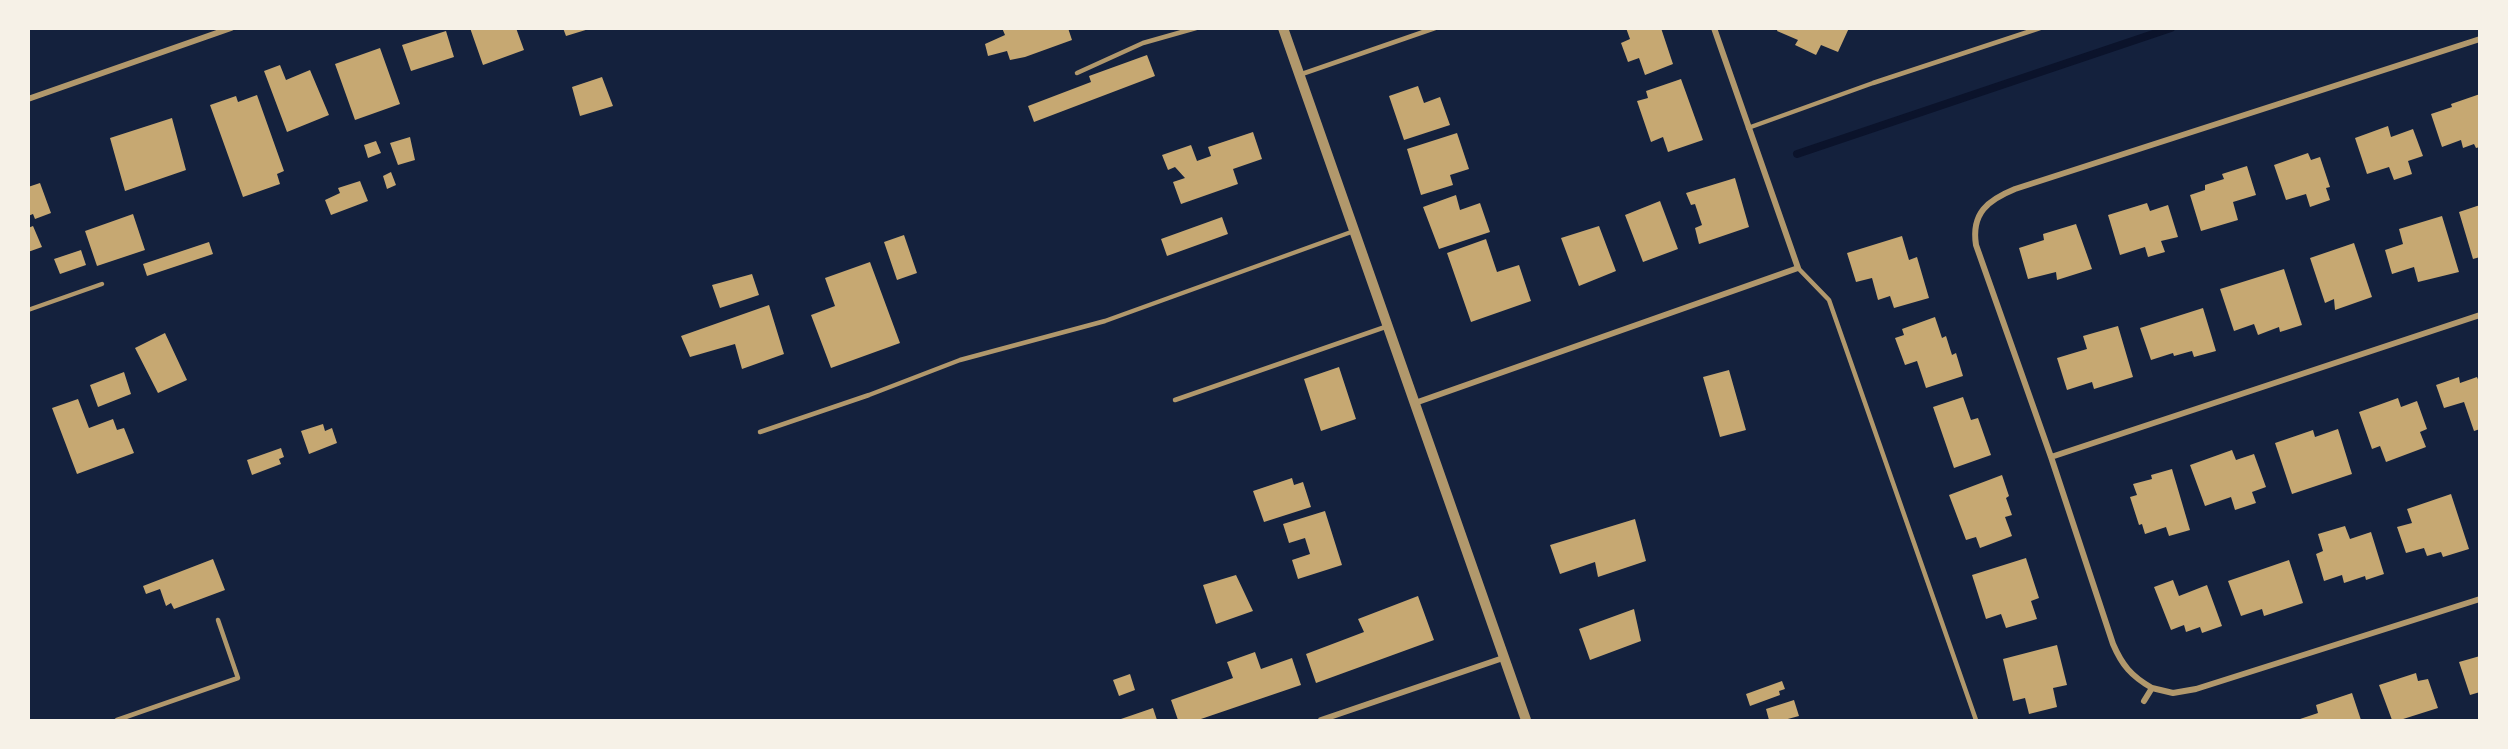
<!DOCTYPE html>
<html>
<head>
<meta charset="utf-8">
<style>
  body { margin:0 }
  #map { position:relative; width:2508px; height:749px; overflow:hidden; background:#14213d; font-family:Montserrat,sans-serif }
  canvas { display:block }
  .frame { position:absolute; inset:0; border:30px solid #f6f1e7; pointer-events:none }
</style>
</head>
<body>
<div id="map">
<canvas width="2508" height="749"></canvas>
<div class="frame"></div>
</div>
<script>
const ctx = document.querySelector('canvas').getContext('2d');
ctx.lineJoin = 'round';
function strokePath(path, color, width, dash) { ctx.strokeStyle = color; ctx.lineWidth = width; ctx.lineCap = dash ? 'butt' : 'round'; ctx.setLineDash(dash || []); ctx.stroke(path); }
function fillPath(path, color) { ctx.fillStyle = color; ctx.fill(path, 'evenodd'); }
const stream = new Path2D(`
  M 1797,154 L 2171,28`);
const building = new Path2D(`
  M 470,28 L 516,28 L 524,50 L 483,65 Z
  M 563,28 L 589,28 L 589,29 L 566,36 Z
  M 1002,28 L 1068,28 L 1072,40 L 1025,57 L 1010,60 L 1007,51 L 988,56 L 985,44 L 1005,35 Z
  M 1626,28 L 1661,28 L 1673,64 L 1645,75 L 1639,58 L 1628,62 L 1621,43 L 1630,39 Z
  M 1778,28 L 1849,28 L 1838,52 L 1821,45 L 1816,55 L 1795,45 L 1798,40 L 1777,31 Z
  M 446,31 L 454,57 L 411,71 L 402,45 Z
  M 380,48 L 400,104 L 355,120 L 335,64 Z
  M 1147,55 L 1155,76 L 1034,122 L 1028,106 L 1091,82 L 1089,76 Z
  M 280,65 L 286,80 L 310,70 L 329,115 L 287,132 L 264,71 Z
  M 602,77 L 613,106 L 580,116 L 572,87 Z
  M 1681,79 L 1703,140 L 1668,152 L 1663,137 L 1651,142 L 1637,101 L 1648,98 L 1646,91 Z
  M 1418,86 L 1424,103 L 1440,97 L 1450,125 L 1404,140 L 1389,96 Z
  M 2480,94 L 2480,147 L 2476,148 L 2474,144 L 2463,148 L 2461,140 L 2442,147 L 2431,114 L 2452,107 L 2451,104 Z
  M 257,95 L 284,171 L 277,174 L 280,184 L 243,197 L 210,105 L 236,96 L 238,102 Z
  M 172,118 L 186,170 L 125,191 L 110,138 Z
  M 2388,126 L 2391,137 L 2413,129 L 2423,156 L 2408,161 L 2412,174 L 2394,180 L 2389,167 L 2367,174 L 2355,138 Z
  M 1253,132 L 1262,159 L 1233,169 L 1238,184 L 1181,204 L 1173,182 L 1185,178 L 1175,167 L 1168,170 L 1162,155 L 1191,145 L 1197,161 L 1211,156 L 1208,147 Z
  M 1457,133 L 1469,169 L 1450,175 L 1453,185 L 1421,195 L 1407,149 Z
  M 410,137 L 415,160 L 398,165 L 390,143 Z
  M 376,141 L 381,153 L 368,158 L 364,145 Z
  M 2308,153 L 2311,160 L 2320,157 L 2330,187 L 2326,188 L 2330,200 L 2310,207 L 2306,194 L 2286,200 L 2274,165 Z
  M 2247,166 L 2256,195 L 2233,202 L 2238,220 L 2201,231 L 2190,195 L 2205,190 L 2205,185 L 2224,179 L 2222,174 Z
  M 391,172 L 396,185 L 387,189 L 383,176 Z
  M 1735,178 L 1749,227 L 1699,244 L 1695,228 L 1702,225 L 1695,204 L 1691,205 L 1686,193 Z
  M 360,181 L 368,201 L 331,215 L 325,200 L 340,193 L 338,188 Z
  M 40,183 L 51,213 L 35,219 L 33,214 L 28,216 L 28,187 Z
  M 1456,195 L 1460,210 L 1480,203 L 1490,232 L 1439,249 L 1423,207 Z
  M 1660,201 L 1678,249 L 1643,262 L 1625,215 Z
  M 2147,203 L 2150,211 L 2168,205 L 2178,237 L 2161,241 L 2165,252 L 2148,257 L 2145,247 L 2120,255 L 2108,215 Z
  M 2480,205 L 2480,257 L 2473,259 L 2459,212 Z
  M 133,214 L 145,250 L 97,266 L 85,231 Z
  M 2442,216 L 2459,272 L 2418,282 L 2414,267 L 2392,274 L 2385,250 L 2403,244 L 2399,229 Z
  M 1222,217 L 1228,234 L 1167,256 L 1161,239 Z
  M 2076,224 L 2092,269 L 2057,280 L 2056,272 L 2028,279 L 2019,248 L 2044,240 L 2043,234 Z
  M 33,226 L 42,247 L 28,252 L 28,228 Z
  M 1599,226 L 1616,271 L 1579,286 L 1561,238 Z
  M 904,235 L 917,273 L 897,280 L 884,242 Z
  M 1902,236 L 1909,260 L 1917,257 L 1929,298 L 1894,308 L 1890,296 L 1878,300 L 1872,278 L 1856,282 L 1847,253 Z
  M 1486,239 L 1497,272 L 1519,265 L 1531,301 L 1471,322 L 1447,253 Z
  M 209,242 L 213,254 L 147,276 L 143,264 Z
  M 2354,243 L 2372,297 L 2335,310 L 2334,299 L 2325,303 L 2310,258 Z
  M 81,250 L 86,265 L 60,274 L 54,259 Z
  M 870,262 L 900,343 L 831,368 L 811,315 L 835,306 L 825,278 Z
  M 2284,269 L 2302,325 L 2280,332 L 2279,327 L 2258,335 L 2254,324 L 2234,331 L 2220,289 Z
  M 752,274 L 759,295 L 720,308 L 712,285 Z
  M 769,305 L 784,354 L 742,369 L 735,344 L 690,357 L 681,336 Z
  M 2203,308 L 2216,351 L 2194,357 L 2192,351 L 2174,356 L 2173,353 L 2151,360 L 2140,328 Z
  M 1935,317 L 1942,338 L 1946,336 L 1952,355 L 1956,353 L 1963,376 L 1926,388 L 1917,361 L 1905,365 L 1895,338 L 1904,335 L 1902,329 Z
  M 2118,326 L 2133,377 L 2094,389 L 2092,382 L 2067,390 L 2057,358 L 2087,349 L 2083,336 Z
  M 165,333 L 187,380 L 158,393 L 135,348 Z
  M 1339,367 L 1356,419 L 1321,431 L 1304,379 Z
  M 1729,370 L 1746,430 L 1720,437 L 1703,377 Z
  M 124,372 L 131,394 L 98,407 L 90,385 Z
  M 2459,377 L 2460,383 L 2477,377 L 2480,384 L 2480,429 L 2474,431 L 2464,402 L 2444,408 L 2436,385 Z
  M 1963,397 L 1971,420 L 1978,418 L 1991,455 L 1954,468 L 1933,407 Z
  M 2398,398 L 2401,407 L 2417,401 L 2427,429 L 2420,432 L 2426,447 L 2386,462 L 2380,446 L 2372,449 L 2359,412 Z
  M 78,399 L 89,428 L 113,419 L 117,430 L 124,428 L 134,453 L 77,474 L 52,408 Z
  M 323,424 L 325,431 L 332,428 L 337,443 L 309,454 L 301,431 Z
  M 2338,429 L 2352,474 L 2292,494 L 2275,443 L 2313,430 L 2315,437 Z
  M 281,448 L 284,457 L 279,459 L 281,464 L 252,475 L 247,460 Z
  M 2232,450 L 2236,460 L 2254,454 L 2266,487 L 2252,492 L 2256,503 L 2235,510 L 2231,497 L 2205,506 L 2190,465 Z
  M 2172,469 L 2190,530 L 2169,536 L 2166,527 L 2145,534 L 2142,524 L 2139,525 L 2130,497 L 2137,495 L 2133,484 L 2152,479 L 2151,475 Z
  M 2002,475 L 2009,496 L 2006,498 L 2012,515 L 2005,517 L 2012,536 L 1980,548 L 1976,537 L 1966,540 L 1949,495 Z
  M 1292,478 L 1294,485 L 1303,482 L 1311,507 L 1264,522 L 1253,491 Z
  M 2451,494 L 2469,549 L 2443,557 L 2441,552 L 2427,556 L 2424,548 L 2406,553 L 2397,527 L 2412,523 L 2407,509 Z
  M 1325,511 L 1342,565 L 1298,579 L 1292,560 L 1310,554 L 1305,538 L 1289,543 L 1283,524 Z
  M 1635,519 L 1646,561 L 1598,577 L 1595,562 L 1560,574 L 1550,545 Z
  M 2345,526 L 2350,539 L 2371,532 L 2384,574 L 2366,580 L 2365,576 L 2344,583 L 2342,575 L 2324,581 L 2316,554 L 2323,551 L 2318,534 Z
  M 2026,558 L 2039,598 L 2031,601 L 2037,619 L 2006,628 L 2001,614 L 1986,619 L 1972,575 Z
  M 213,559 L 225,590 L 174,609 L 171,603 L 166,606 L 160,589 L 146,594 L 143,586 Z
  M 2289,560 L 2303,603 L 2264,616 L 2262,609 L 2241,616 L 2228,581 Z
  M 1236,575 L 1253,611 L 1216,624 L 1203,585 Z
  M 2173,580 L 2179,596 L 2207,585 L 2222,626 L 2202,633 L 2200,627 L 2186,632 L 2184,625 L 2171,630 L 2154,587 Z
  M 1418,596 L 1434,640 L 1316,683 L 1306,654 L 1364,632 L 1358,619 Z
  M 1634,609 L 1641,641 L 1590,660 L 1579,629 Z
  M 2057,645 L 2067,685 L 2053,688 L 2057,707 L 2029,714 L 2025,698 L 2013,701 L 2003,659 Z
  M 1255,652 L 1261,669 L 1292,658 L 1301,685 L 1198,720 L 1178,720 L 1171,700 L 1233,678 L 1227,662 Z
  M 2480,656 L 2480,692 L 2470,695 L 2459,662 Z
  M 2416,673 L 2418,681 L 2428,679 L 2438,708 L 2400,720 L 2392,720 L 2379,685 Z
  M 1130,674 L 1135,690 L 1119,696 L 1113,680 Z
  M 1782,681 L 1785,689 L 1779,691 L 1780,695 L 1750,706 L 1746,694 Z
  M 2352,693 L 2361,720 L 2297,720 L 2318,713 L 2316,705 Z
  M 1794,700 L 1799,716 L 1784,720 L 1769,720 L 1766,709 Z
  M 1153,708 L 1157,720 L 1118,720 Z`);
const service = new Path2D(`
  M 1077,73 L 1143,43 L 1196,28
  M 1299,75 L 1435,28
  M 1748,128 L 1873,83 L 2040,28
  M 1798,268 L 1829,300 L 1976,720
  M 28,310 L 102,284
  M 1175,400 L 1388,326
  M 760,432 L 869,395 L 960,360 L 1105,321 L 1354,231
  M 117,720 L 238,678 L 218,620`);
const minor = new Path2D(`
  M 28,99 L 231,28
  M 1415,403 L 1798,268 L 1714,28
  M 2051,457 L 2480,315
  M 2152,688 C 2131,676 2122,665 2113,644 L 2051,457 L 1976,245 C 1971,213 1988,200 2015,189 L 2480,39
  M 2144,701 L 2152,688 L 2173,693 L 2196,689 L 2480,599
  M 1321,720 L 1503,658`);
const tertiary = new Path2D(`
  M 1283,28 L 1526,720`);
strokePath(stream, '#0b132b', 8);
fillPath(building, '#c6a872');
strokePath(service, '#b1986c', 4.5);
strokePath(minor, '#b1986c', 6);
strokePath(tertiary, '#b1986c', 10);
</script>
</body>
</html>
